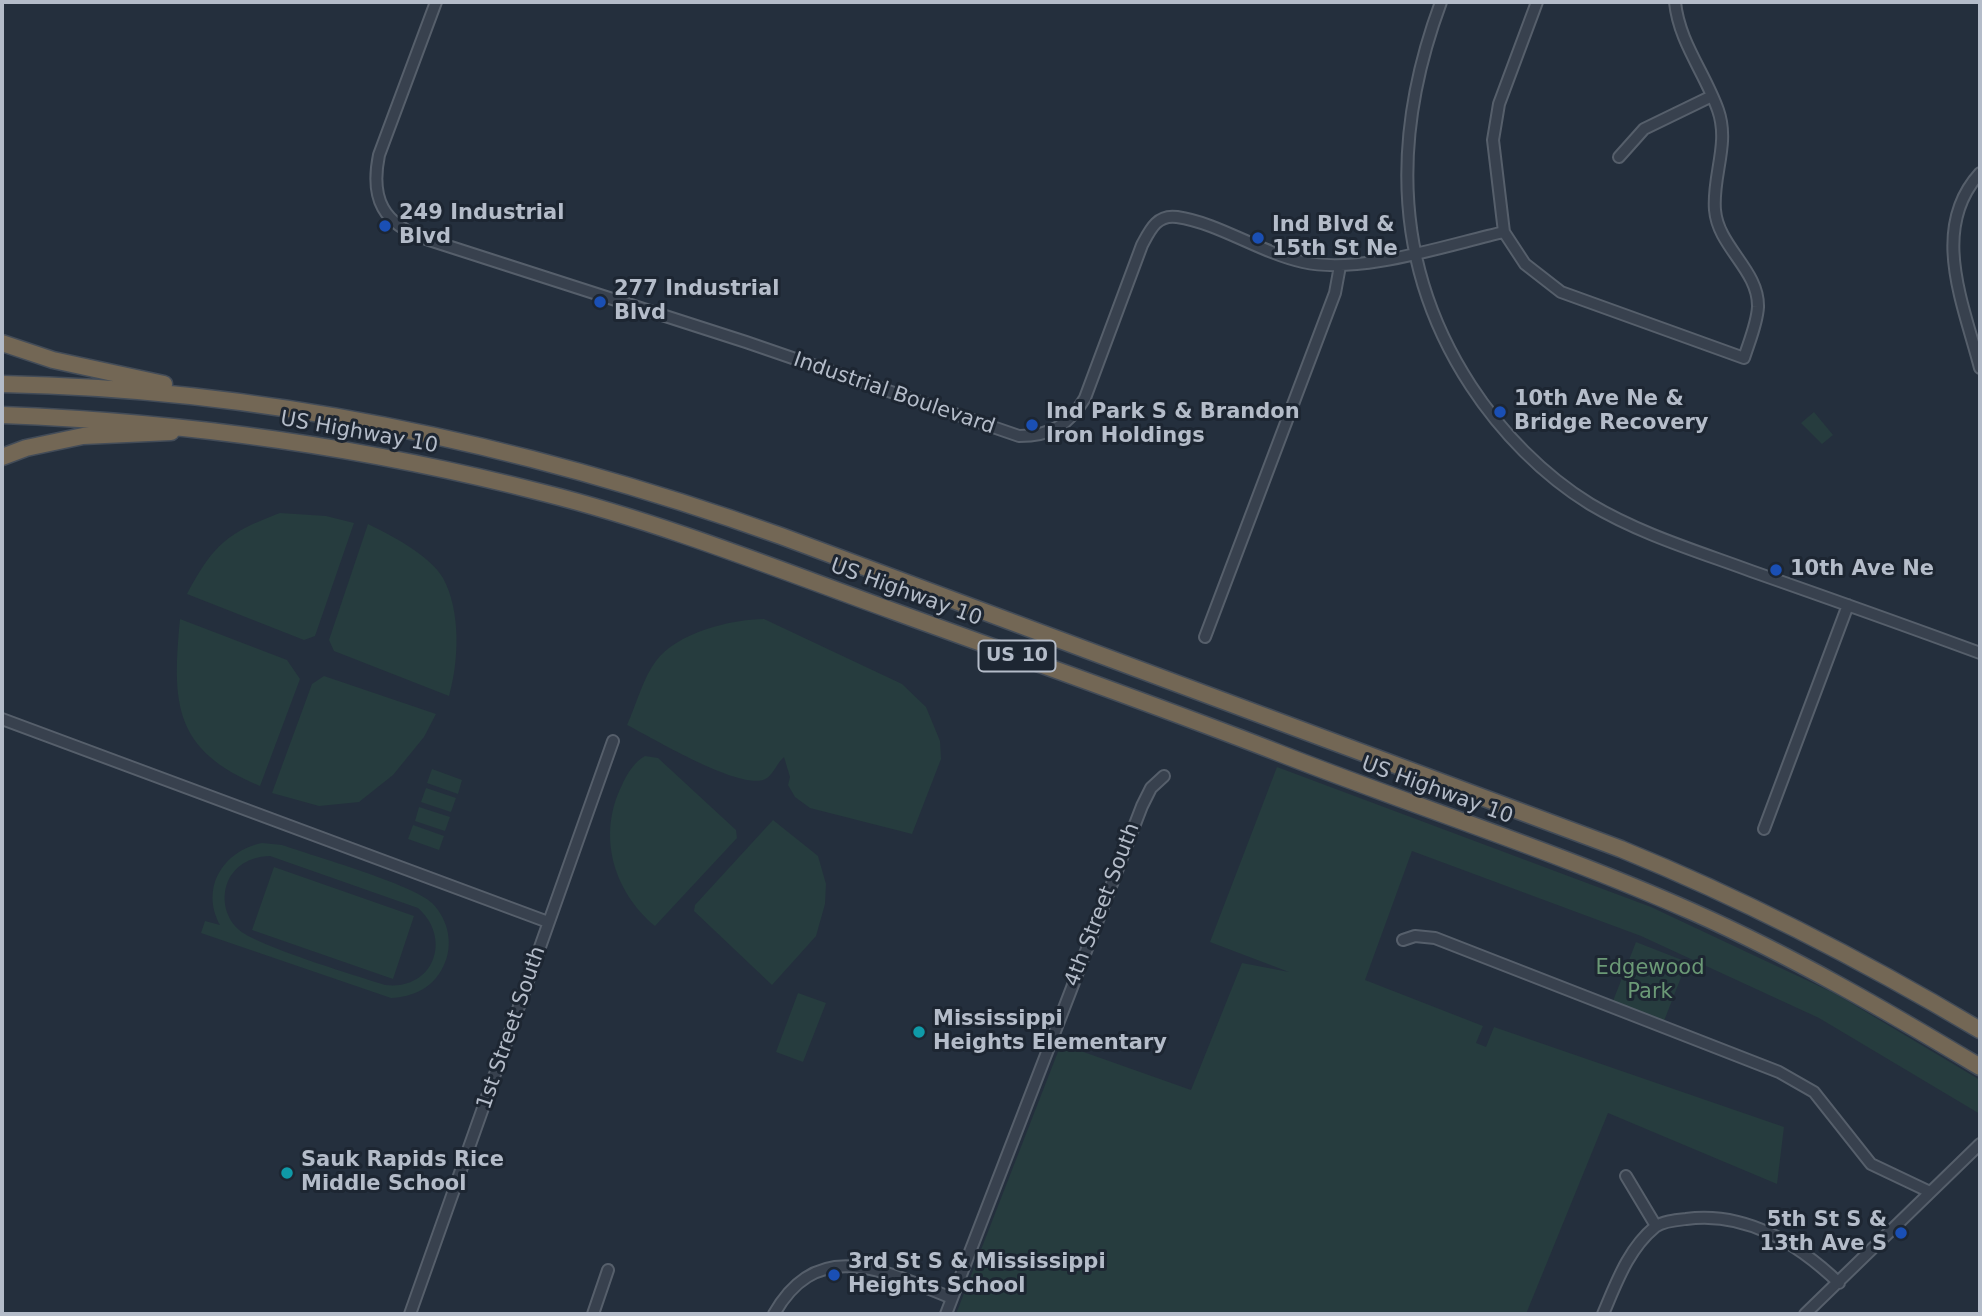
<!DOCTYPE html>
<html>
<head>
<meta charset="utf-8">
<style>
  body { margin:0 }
  #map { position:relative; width:1982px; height:1316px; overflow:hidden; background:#242f3d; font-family:"DejaVu Sans",sans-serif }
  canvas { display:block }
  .frame { position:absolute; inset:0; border:4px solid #b4bcc9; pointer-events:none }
</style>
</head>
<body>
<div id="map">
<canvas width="1982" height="1316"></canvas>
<div class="frame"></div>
</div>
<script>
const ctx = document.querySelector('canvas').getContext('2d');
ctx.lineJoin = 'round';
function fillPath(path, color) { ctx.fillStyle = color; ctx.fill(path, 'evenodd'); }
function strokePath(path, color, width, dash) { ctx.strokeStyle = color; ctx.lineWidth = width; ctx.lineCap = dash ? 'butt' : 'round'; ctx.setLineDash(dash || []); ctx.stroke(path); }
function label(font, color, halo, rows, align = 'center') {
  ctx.font = font + ' "DejaVu Sans",sans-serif'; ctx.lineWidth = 6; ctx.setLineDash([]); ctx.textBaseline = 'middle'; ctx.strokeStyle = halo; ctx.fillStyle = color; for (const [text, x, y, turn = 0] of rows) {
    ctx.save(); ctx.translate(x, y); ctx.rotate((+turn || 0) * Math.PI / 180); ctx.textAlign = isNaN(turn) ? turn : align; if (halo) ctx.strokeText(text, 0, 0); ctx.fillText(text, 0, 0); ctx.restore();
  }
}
const green = new Path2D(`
  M 1814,412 L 1833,435 L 1822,444 L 1801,423 Z
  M 280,513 L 326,516 L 354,523 L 315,636 L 304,640 L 187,594 C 214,544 227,533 280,513 Z
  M 368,524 C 390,535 430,555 443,578 C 461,611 459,661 449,696 L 334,651 L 329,640 Z
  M 180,619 L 287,660 L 300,679 L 260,786 C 173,750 172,703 180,619 Z
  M 764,619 L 902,684 L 926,707 L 940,741 L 941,759 L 912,834 L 810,808 L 795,797 L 788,785 L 790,777 L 784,757 C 778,762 773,774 767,778 C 745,794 651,737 627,725 C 636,705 643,678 656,661 C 676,633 732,619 764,619 Z
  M 324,676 L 436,714 L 424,737 L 393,775 L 359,802 L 319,806 L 272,793 L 312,684 Z
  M 645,756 L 658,758 L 736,830 L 737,838 L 655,926 C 613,891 597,835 622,785 C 627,774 634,762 645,756 Z
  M 1277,767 L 1651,907 L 1836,994 L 1980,1080 L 1980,1114 L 1819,1018 L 1641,936 L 1412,851 L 1365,980 L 1483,1026 L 1476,1043 L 1486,1047 L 1494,1027 L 1784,1127 L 1777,1184 L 1608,1113 L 1526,1314 L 956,1314 L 1061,1044 L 1191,1090 L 1242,963 L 1289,972 L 1210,942 Z
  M 432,769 L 462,780 L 458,794 L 427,783 Z
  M 426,788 L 456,798 L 451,812 L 421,802 Z
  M 419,807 L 450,817 L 445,831 L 415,821 Z
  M 773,820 L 818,856 L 826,884 L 825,904 L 816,936 L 772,985 L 694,911 L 695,905 Z
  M 413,825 L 444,836 L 439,850 L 408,839 Z
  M 262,843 L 282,845 C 313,856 412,884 432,903 C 449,920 454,946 443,967 C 433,988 413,997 391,998 L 201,933 L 205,921 L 220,925 C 200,888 223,851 262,843 ZM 270,856 L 418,908 C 453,939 433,991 385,985 C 357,976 254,945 238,929 C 224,916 221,895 229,879 C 238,863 252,857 270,856 Z
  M 274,867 L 414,916 L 393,979 L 252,930 Z
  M 1636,942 L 1687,962 L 1664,1021 L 1613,1001 Z
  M 798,993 L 826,1003 L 803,1062 L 776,1052 Z`);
const minor = new Path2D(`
  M 436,2 L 379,155 C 370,199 383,224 426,239 L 746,342 L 1019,436 C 1051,436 1069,425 1085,398 L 1142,245 C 1150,230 1157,214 1177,217 C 1219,223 1261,253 1303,262 C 1360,275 1447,245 1504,232
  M 1441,2 C 1392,134 1392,265 1471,386 C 1501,432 1543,475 1590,504 C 1640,534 1697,551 1751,571 C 1828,598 1904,625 1980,653
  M 1537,2 L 1499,104 L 1493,140 L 1504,232 L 1525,264 L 1561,292 L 1744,358 C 1749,342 1757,324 1758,307 C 1759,270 1718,247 1715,210 C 1712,176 1730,144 1718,110 C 1705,73 1679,42 1675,2
  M 1619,157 L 1644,129 L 1712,96
  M 1980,173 C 1929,229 1964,305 1980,368
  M 1205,637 L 1335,293 L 1340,266
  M 2,719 L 548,922
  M 1764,829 L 1848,605
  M 1403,940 L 1415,936 L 1435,938 L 1779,1072 L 1814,1092 L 1871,1164 L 1930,1192
  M 1626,1176 L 1656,1226
  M 410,1314 L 613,741
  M 593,1314 L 608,1270
  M 774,1314 C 819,1234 887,1273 952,1298
  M 946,1314 L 1142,806 L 1151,788 L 1164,776
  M 1603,1314 C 1616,1284 1628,1249 1655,1227 C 1663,1221 1676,1220 1686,1219 C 1746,1211 1797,1243 1839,1283
  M 1805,1314 L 1980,1144`);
const highway = new Path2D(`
  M 2,343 L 53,360 L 164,384
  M 2,384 C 269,389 530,446 781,536 L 1621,849 C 1746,900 1864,961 1980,1030
  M 2,415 C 185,422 366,447 544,493 C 663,523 777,569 893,611 C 1022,658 1151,703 1279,753 C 1416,807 1558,852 1693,912 C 1792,956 1887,1011 1980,1067
  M 2,457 L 26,448 L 83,436 L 171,432`);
const markers = [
  [385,226,7,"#1a4fb4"],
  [1258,238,7,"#1a4fb4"],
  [600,302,7,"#1a4fb4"],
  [1500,412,7,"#1a4fb4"],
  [1032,425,7,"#1a4fb4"],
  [1776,570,7,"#1a4fb4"],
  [919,1032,7,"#0f9aa8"],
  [287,1173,7,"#0f9aa8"],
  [1901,1233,7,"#1a4fb4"],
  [834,1275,7,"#1a4fb4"]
];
const shields = [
  [1017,656,77]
];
const shieldNames = [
  ["US 10",1017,656]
];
const poiNames = [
  ["249 Industrial",399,214],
  ["Blvd",399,238],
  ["Ind Blvd &",1272,226],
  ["15th St Ne",1272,250],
  ["277 Industrial",614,290],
  ["Blvd",614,314],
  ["10th Ave Ne &",1514,400],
  ["Bridge Recovery",1514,424],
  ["Ind Park S & Brandon",1046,413],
  ["Iron Holdings",1046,437],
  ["10th Ave Ne",1790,570],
  ["Mississippi",933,1020],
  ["Heights Elementary",933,1044],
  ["Sauk Rapids Rice",301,1161],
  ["Middle School",301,1185],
  ["5th St S &",1887,1221,"right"],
  ["13th Ave S",1887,1245,"right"],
  ["3rd St S & Mississippi",848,1263],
  ["Heights School",848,1287]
];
const streetNames = [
  ["Industrial Boulevard",894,394,19],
  ["US Highway 10",359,433,10],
  ["US Highway 10",906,593,20],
  ["US Highway 10",1437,791,20],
  ["4th Street South",1103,905,-69],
  ["1st Street South",512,1028,-71]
];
const parkNames = [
  ["Edgewood",1650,969],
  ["Park",1650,993]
];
fillPath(green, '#263c3e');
strokePath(minor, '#565f6b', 14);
strokePath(highway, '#434c58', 19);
strokePath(minor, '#38414e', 10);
strokePath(highway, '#736755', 16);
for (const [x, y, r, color] of markers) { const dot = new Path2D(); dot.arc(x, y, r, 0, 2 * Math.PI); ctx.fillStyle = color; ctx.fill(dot); strokePath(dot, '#1d2632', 2.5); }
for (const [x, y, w] of shields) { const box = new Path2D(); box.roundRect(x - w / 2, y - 15.5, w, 31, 5); ctx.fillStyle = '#1d2632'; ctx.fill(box); strokePath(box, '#b4bcc9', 2); }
label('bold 19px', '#b4bcc9', null, shieldNames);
label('bold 21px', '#b4bcc9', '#1d2632', poiNames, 'left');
label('21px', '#b4bcc9', '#1d2632', streetNames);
label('21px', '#6b9976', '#1d2632', parkNames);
</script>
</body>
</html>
